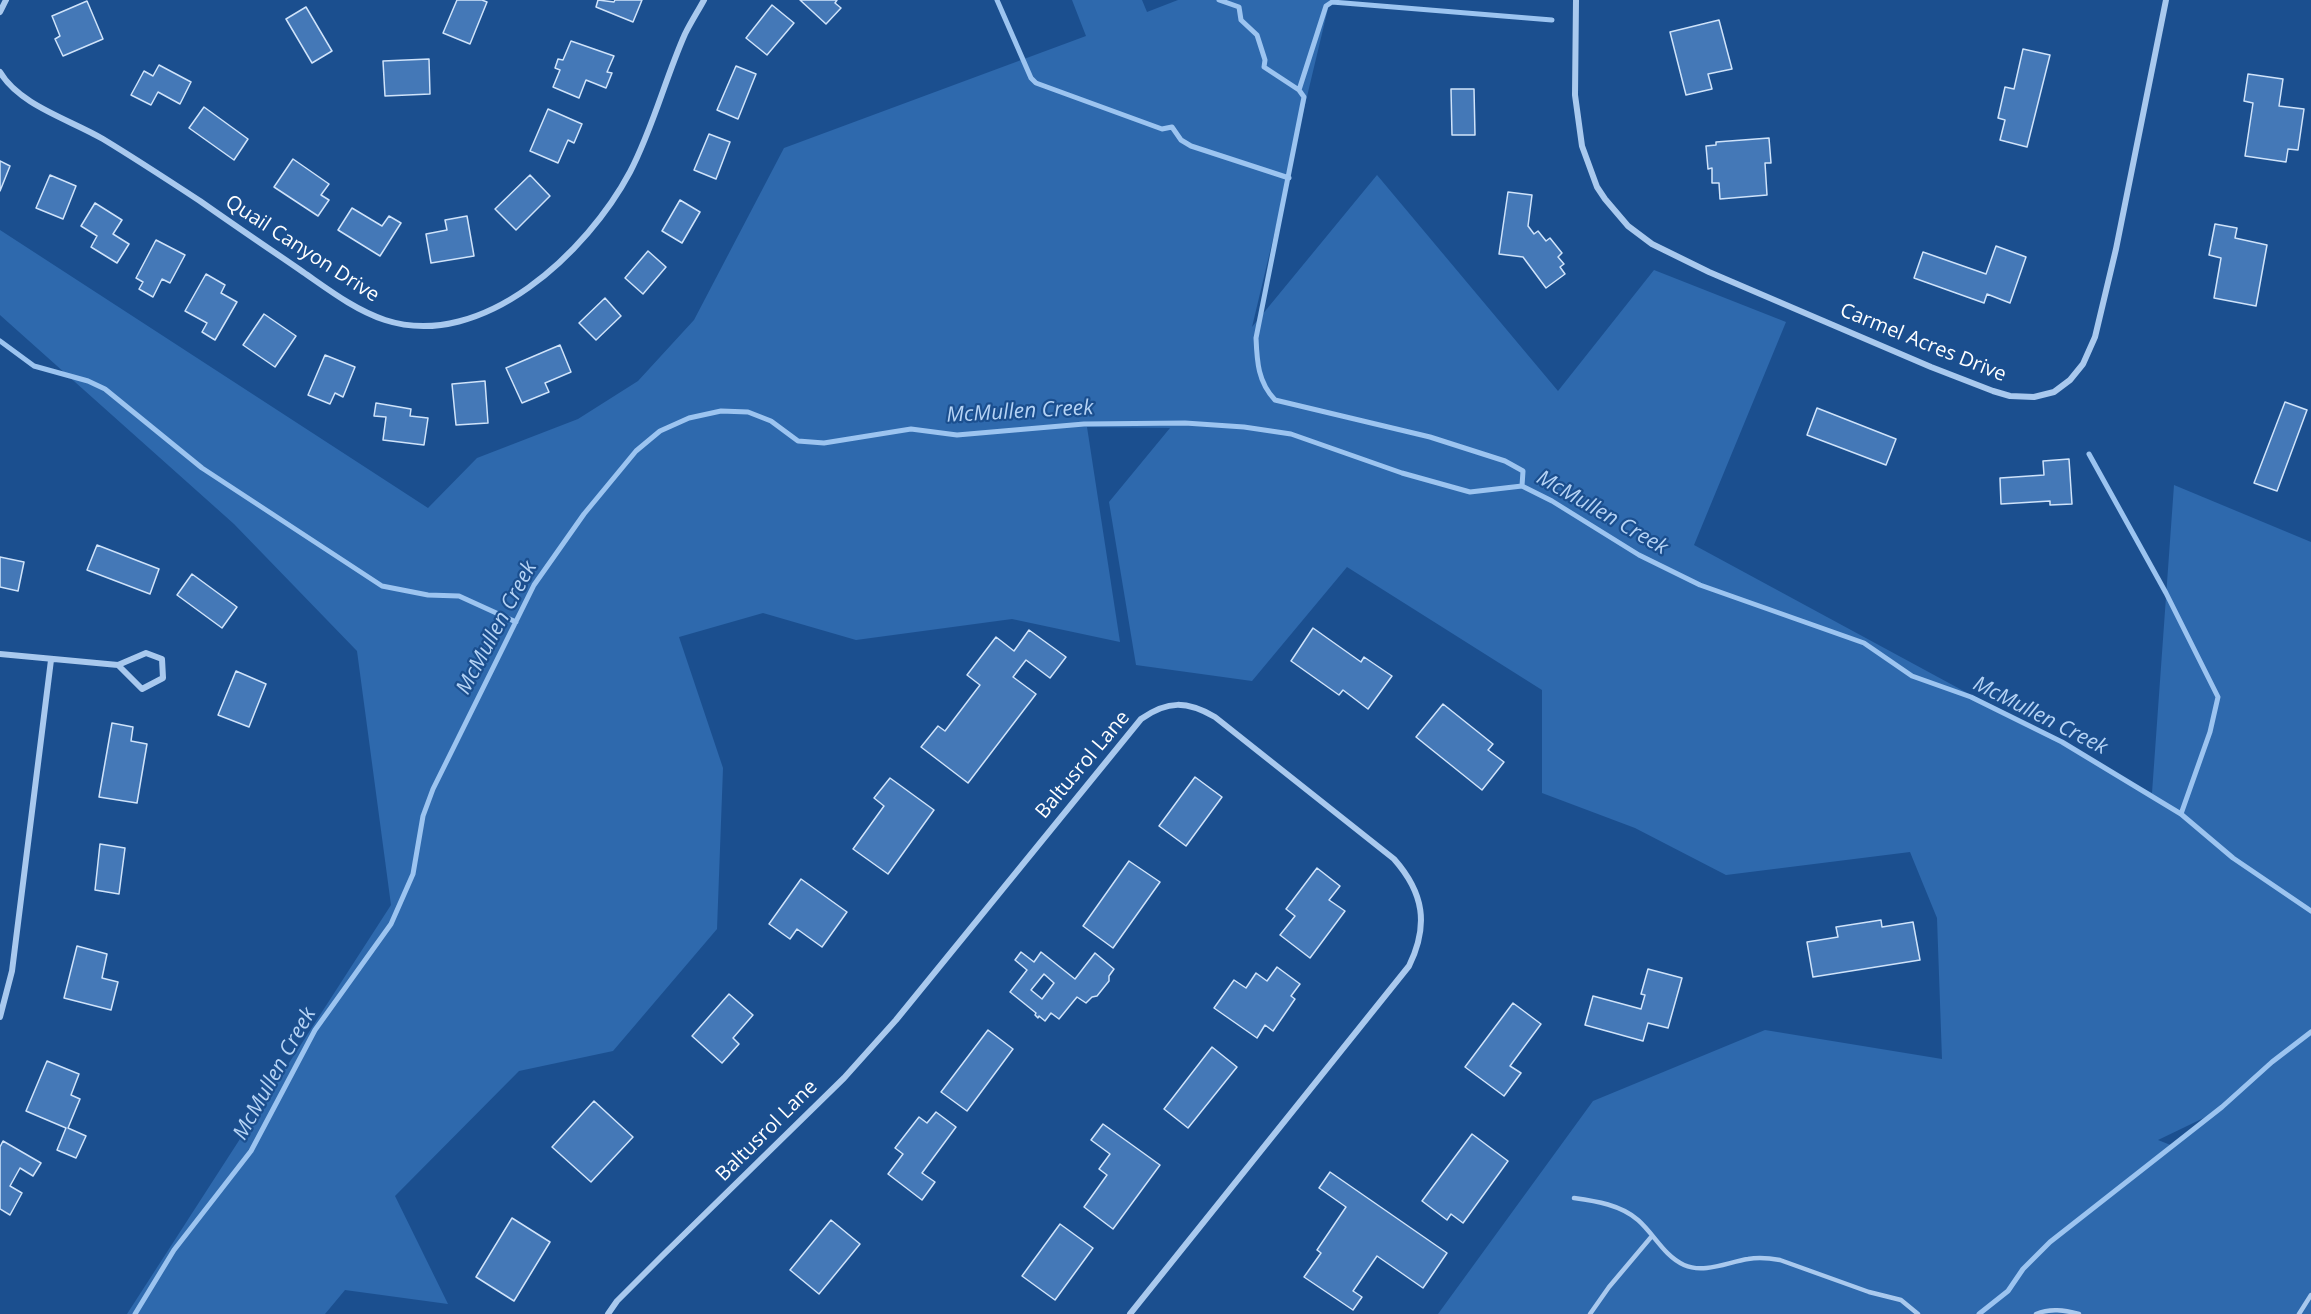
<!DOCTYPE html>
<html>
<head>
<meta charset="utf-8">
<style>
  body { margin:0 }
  canvas { display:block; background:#1b4f8f }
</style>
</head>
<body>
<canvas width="2311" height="1314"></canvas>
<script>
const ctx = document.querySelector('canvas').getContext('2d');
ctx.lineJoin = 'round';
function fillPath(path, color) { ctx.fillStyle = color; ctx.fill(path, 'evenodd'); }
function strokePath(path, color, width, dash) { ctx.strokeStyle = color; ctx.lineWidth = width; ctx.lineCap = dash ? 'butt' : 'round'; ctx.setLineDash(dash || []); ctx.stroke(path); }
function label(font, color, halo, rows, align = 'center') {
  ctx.font = font + ' "Open Sans",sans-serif'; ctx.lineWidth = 4.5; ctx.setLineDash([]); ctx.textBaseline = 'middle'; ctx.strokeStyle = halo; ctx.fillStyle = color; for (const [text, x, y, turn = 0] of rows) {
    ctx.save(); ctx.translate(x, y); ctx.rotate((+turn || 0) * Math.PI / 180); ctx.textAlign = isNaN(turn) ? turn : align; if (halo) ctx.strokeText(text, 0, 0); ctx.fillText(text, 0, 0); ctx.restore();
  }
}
const green = new Path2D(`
  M 1072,0 L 1142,0 L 1147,12 L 1178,0 L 1330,0 L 1252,327 L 1377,175 L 1558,391 L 1654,270 L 1786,322 L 1694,545 L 2152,793 L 2174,485 L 2311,542 L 2311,1314 L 1438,1314 L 1593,1101 L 1765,1030 L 1942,1059 L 1937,918 L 1910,852 L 1726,875 L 1635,828 L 1542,793 L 1542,690 L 1347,567 L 1252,681 L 1136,665 L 1109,502 L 1170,428 L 1087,427 L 1120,642 L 1012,619 L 856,640 L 763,613 L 679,637 L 723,768 L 717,929 L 613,1051 L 519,1071 L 395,1196 L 448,1304 L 345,1290 L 325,1314 L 127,1314 L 391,905 L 357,651 L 234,524 L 0,315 L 0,230 L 428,508 L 477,458 L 578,419 L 638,381 L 694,320 L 784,148 L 1086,36 ZM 2212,1114 L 2173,1146 L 2158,1140 Z`);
const stream = new Path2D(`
  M 997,0 L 1031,78 L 1036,83 L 1162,129 L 1172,127 L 1181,140 L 1191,146 L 1289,178
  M 1219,0 L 1239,7 L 1241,20 L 1257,35 L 1265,60 L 1264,67 L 1299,90 L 1304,97 L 1256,338 C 1257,362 1258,382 1275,400 L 1430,437 L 1505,461 L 1523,471 L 1522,486
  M 1299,90 L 1326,6 L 1332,2 L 1552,20
  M 0,341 L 34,366 L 88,381 L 105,389 L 202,468 L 382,586 L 428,595 L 459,596 L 516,622
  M 2089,454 L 2166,593 L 2218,697 L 2210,732 L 2181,814
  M 135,1314 L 174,1250 L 251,1151 L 315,1030 L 391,924 L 413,874 L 423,816 L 433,789 L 534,585 L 584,514 L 636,451 L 660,431 L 689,418 L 721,411 L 748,412 L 771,421 L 798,441 L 824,443 L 911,429 L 957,435 L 1084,424 L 1185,423 L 1244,427 L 1291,434 L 1402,473 L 1470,492 L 1522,486 L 1552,501 L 1639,555 L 1700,585 L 1864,643 L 1912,676 L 1971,697 L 2062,742 L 2181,814 L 2233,858 L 2311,911
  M 1979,1314 L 2008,1291 L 2023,1269 L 2050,1242 L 2222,1107 L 2272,1062 L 2311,1032`);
const building = new Path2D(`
  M 457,0 L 482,0 L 487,2 L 470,44 L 443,33 Z
  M 598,0 L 614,2 L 615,0 L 642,0 L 633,22 L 596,7 Z
  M 800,0 L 837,0 L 835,3 L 841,8 L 826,24 Z
  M 87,1 L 103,39 L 63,56 L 55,39 L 60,36 L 52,16 Z
  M 772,5 L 794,23 L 767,55 L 746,38 Z
  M 306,7 L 332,51 L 312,63 L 286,19 Z
  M 1719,20 L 1732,69 L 1708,74 L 1712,89 L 1686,95 L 1670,32 Z
  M 571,41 L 614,56 L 607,72 L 612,73 L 606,88 L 586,80 L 579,98 L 553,87 L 560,70 L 555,68 L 558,59 L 563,60 Z
  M 2023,49 L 2050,55 L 2027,147 L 2000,140 L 2005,120 L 1998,118 L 2005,87 L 2014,89 Z
  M 429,59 L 430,94 L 385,96 L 383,61 Z
  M 159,65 L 191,82 L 180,104 L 158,92 L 151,105 L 131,95 L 144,71 L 153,76 Z
  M 736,66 L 756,74 L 738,119 L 717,110 Z
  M 2248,74 L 2283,79 L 2279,106 L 2304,109 L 2298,150 L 2288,149 L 2286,162 L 2245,156 L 2253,103 L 2244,101 Z
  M 1451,89 L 1474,89 L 1475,135 L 1452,135 Z
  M 204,107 L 248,139 L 234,160 L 189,128 Z
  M 548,109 L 582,124 L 574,143 L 568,140 L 558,163 L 530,151 Z
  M 709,134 L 730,142 L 716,179 L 694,170 Z
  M 1769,138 L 1771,163 L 1765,163 L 1767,195 L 1720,199 L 1719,183 L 1712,183 L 1712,168 L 1708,169 L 1706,146 L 1716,145 L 1716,142 Z
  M 293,159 L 329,184 L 321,195 L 329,200 L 318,216 L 274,187 Z
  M 0,161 L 10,166 L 0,191 Z
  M 50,175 L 76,186 L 63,219 L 36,208 Z
  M 530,175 L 550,196 L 516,230 L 495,209 Z
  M 1508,192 L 1532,195 L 1528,226 L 1534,234 L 1538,231 L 1546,241 L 1550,238 L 1562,253 L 1558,257 L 1564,264 L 1560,267 L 1565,274 L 1546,288 L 1523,257 L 1499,254 Z
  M 680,200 L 700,212 L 682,243 L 662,231 Z
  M 95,203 L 122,220 L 113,234 L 129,244 L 117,263 L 91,247 L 97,236 L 81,226 Z
  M 352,208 L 382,226 L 389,216 L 401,223 L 380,256 L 338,230 Z
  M 467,216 L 474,256 L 431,263 L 426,234 L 447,230 L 445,220 Z
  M 2215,224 L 2237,228 L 2235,238 L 2267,245 L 2256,306 L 2214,298 L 2221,258 L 2209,255 Z
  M 156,240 L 185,255 L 170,283 L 162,279 L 153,297 L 139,289 L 143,282 L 136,278 Z
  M 1996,246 L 2026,257 L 2010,303 L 1987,294 L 1984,303 L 1914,278 L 1923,252 L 1986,274 Z
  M 648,251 L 666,267 L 643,294 L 625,278 Z
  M 206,274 L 225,285 L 221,293 L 237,302 L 215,340 L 202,332 L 207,323 L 185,311 Z
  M 605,298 L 621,316 L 596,340 L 579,323 Z
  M 264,314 L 296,336 L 275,367 L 243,345 Z
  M 560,345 L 571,372 L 545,383 L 549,392 L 522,403 L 506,368 Z
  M 325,355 L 355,367 L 343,397 L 335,393 L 330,404 L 308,395 Z
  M 485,381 L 488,423 L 456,425 L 452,384 Z
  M 2285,402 L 2307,410 L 2277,491 L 2254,483 Z
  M 376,403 L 411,409 L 410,416 L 428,418 L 424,445 L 383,440 L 386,417 L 374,416 Z
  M 1817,408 L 1896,439 L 1886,465 L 1807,435 Z
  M 2069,459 L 2072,504 L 2050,505 L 2050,501 L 2001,504 L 2000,478 L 2044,475 L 2043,461 Z
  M 97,545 L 159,569 L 150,594 L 87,570 Z
  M 0,557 L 24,562 L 18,591 L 0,587 Z
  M 192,574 L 237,607 L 222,628 L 177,595 Z
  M 1313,628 L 1361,662 L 1364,657 L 1392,676 L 1368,709 L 1343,690 L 1339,695 L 1291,661 Z
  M 1029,630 L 1066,657 L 1050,678 L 1026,660 L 1013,677 L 1036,694 L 968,783 L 921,747 L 938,726 L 945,731 L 980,685 L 967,675 L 996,637 L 1014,651 Z
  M 236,671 L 266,684 L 249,727 L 218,715 Z
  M 1443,704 L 1493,744 L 1488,750 L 1504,762 L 1482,790 L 1416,737 Z
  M 112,723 L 133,727 L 131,741 L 147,744 L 137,803 L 99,797 Z
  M 1195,777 L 1222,797 L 1186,846 L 1159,826 Z
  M 890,778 L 934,810 L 888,874 L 853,849 L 884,806 L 874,798 Z
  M 100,844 L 125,848 L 119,894 L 95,890 Z
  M 1129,861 L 1160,882 L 1113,948 L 1083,926 Z
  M 1317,868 L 1340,886 L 1329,900 L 1345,911 L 1310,958 L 1280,935 L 1295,916 L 1286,909 Z
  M 801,879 L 847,912 L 822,947 L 797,929 L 790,939 L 769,924 Z
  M 1881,920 L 1882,927 L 1913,922 L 1920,960 L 1813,977 L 1807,942 L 1838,937 L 1836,927 Z
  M 77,946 L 107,954 L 102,978 L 118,982 L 111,1010 L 64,998 Z
  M 1021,952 L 1034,962 L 1041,952 L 1075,979 L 1095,953 L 1114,969 L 1109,976 L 1109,981 L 1097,996 L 1092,997 L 1086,1003 L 1077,997 L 1059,1019 L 1051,1013 L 1045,1021 L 1039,1016 L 1038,1018 L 1035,1015 L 1036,1013 L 1010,992 L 1027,970 L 1015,960 ZM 1044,974 L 1054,983 L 1042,999 L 1031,990 Z
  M 1277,967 L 1300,984 L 1291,996 L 1295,999 L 1273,1031 L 1265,1025 L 1257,1038 L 1214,1008 L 1234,980 L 1246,988 L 1256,973 L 1267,981 Z
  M 1648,969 L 1682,978 L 1668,1028 L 1648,1023 L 1643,1041 L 1585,1025 L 1593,996 L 1641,1009 L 1645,995 L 1641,994 Z
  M 729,994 L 753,1015 L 733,1038 L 739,1044 L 722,1063 L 692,1036 Z
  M 1513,1003 L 1541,1024 L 1510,1066 L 1521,1073 L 1504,1096 L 1465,1067 Z
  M 988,1030 L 1013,1049 L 967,1111 L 941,1092 Z
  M 1212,1047 L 1237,1067 L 1188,1128 L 1164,1109 Z
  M 47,1061 L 79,1074 L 71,1095 L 80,1099 L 68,1128 L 86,1136 L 76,1158 L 57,1150 L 66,1128 L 26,1111 Z
  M 594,1101 L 633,1137 L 591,1182 L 552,1147 Z
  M 936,1112 L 956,1127 L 922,1173 L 935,1182 L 922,1200 L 888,1174 L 903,1154 L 895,1148 L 919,1117 L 927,1123 Z
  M 1103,1124 L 1160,1165 L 1113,1229 L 1084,1207 L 1107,1175 L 1099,1169 L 1110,1154 L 1091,1140 Z
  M 1472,1134 L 1508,1161 L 1463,1223 L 1451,1214 L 1447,1220 L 1422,1201 Z
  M 3,1141 L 41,1163 L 33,1176 L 20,1168 L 10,1186 L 22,1193 L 10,1215 L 0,1209 L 0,1147 Z
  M 1330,1172 L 1447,1253 L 1423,1288 L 1377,1256 L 1353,1291 L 1362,1297 L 1353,1310 L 1304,1277 L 1321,1253 L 1317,1250 L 1346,1207 L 1319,1188 Z
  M 512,1218 L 550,1242 L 514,1301 L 476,1277 Z
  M 831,1220 L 860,1244 L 819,1294 L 790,1270 Z
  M 1060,1224 L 1093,1248 L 1055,1300 L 1022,1276 Z`);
const lane = new Path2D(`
  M 1574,1198 C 1596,1201 1621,1205 1638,1220 C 1654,1234 1664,1256 1684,1265 C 1704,1274 1728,1262 1748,1259 C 1759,1257 1769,1258 1780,1260 L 1869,1292 L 1901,1300 L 1918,1314
  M 1590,1314 L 1609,1287 L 1652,1236
  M 2036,1314 C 2050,1308 2064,1310 2079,1314
  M 2299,1314 L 2311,1295`);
const street = new Path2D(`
  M 1576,0 L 1575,95 L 1582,146 L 1597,187 L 1605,199 L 1628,226 L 1652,244 L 1709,272 L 1931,367 L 1993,391 L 2010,396 L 2034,397 L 2054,392 L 2070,380 L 2083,364 L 2095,337 L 2116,249 L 2166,0
  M 0,12 L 6,0
  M 0,72 C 19,105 71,120 103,139 C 136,159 168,180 200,201 C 234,225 268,248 303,272 C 329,290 355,310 385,320 C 483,352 588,251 630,172 C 653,128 665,79 685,34 C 691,22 698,11 704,0
  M 0,654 L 118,665 L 146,653 L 162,659 L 163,678 L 142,689 L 118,665
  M 0,1017 L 12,971 L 51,660
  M 608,1314 L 617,1301 L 662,1256 L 844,1078 L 896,1020 L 1141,719 C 1168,700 1187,701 1215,717 L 1394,859 C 1424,893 1429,925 1409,966 L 1130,1314`);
const streetNames = [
  ["Quail Canyon Drive",302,249,33],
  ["Carmel Acres Drive",1923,343,22],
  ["Baltusrol Lane",1083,765,-50],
  ["Baltusrol Lane",767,1131,-45]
];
const waterNames = [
  ["McMullen Creek",1020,412,-3],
  ["McMullen Creek",1602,513,30],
  ["McMullen Creek",497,628,-62],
  ["McMullen Creek",2040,716,27],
  ["McMullen Creek",275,1074,-61]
];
fillPath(green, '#2e69ad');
strokePath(stream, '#9cc4f0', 5);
fillPath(building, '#4478b7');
strokePath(building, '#cfe3fa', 1.5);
strokePath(lane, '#a9c9ee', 4.5);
strokePath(street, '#a9c9ee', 6);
label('20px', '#fff', '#1b4f8f', streetNames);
label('italic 21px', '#b5d3f5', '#1b4f8f', waterNames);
</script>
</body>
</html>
